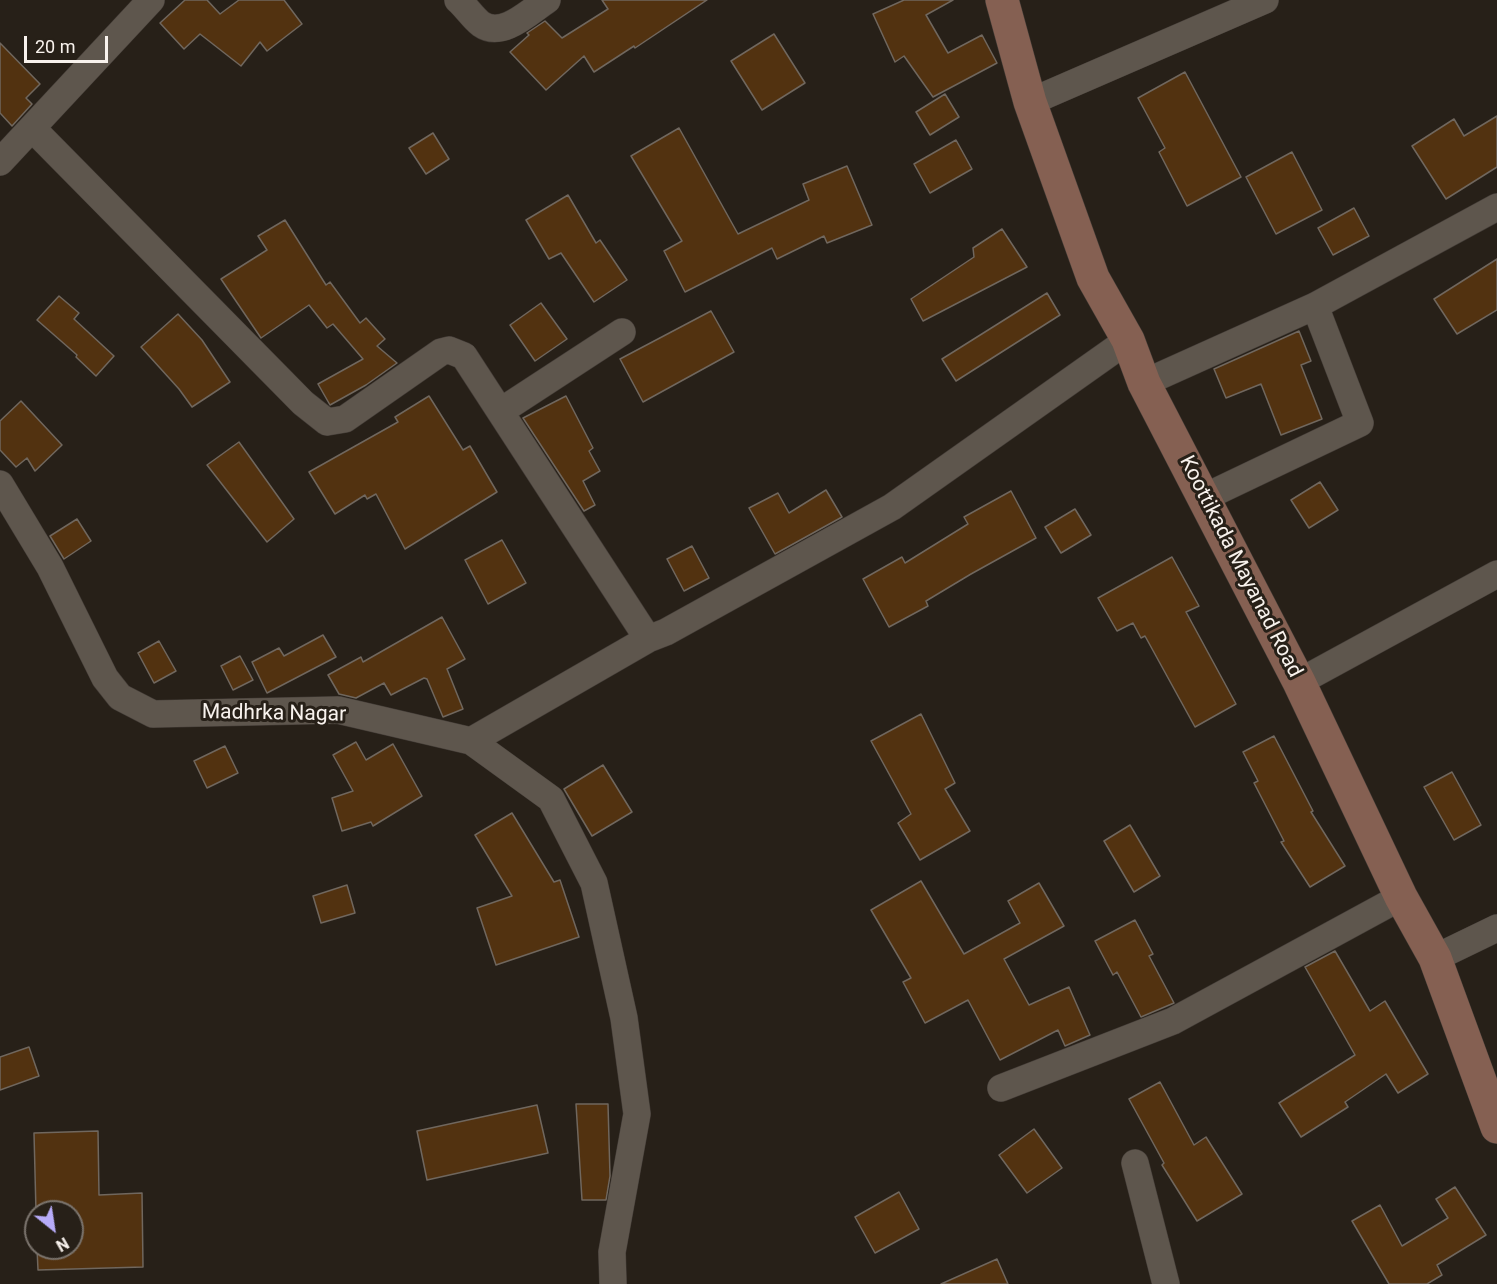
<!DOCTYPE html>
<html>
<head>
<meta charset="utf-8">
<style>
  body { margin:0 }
  #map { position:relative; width:1497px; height:1284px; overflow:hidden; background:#272018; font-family:Roboto,sans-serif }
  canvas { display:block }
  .north { position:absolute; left:24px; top:1200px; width:60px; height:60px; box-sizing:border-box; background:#272018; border:2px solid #7b746d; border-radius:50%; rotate:150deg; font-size:16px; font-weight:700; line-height:24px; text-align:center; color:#f8f2ed }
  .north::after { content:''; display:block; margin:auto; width:21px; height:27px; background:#b7abf8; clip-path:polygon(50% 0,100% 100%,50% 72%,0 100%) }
  .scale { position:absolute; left:24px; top:36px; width:84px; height:27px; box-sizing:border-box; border:3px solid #f8f2ed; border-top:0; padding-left:8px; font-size:18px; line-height:21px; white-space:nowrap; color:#f8f2ed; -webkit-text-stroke:4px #272018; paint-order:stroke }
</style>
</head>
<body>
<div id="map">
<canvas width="1497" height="1284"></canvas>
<div class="north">N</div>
<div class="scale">20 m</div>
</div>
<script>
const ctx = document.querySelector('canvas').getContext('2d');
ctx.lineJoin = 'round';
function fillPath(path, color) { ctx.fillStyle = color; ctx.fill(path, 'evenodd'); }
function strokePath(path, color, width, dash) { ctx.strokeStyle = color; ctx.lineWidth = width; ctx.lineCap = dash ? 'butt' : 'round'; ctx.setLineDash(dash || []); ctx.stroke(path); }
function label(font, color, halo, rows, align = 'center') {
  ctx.font = font + ' Roboto,sans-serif'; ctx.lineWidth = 6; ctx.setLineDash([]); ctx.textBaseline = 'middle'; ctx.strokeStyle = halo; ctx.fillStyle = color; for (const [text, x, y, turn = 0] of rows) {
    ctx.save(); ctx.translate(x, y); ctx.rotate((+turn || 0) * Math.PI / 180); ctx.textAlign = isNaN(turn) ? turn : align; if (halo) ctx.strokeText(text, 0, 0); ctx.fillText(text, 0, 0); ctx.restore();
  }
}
const building = new Path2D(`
  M 185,0 L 207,0 L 220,14 L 239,0 L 284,0 L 302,24 L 267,51 L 260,42 L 241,66 L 200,34 L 184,49 L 160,23 Z
  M 602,0 L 707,0 L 635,48 L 634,46 L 594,72 L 584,56 L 546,90 L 510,52 L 529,35 L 527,33 L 545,21 L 562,38 L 608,9 Z
  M 904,0 L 953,0 L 926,15 L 948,53 L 982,35 L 997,63 L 933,97 L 904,56 L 895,62 L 873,14 Z
  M 774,34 L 805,83 L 762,110 L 731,61 Z
  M 0,43 L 40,84 L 26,98 L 32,104 L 12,126 L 0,113 Z
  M 1185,72 L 1241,177 L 1187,206 L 1159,152 L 1165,148 L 1138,98 Z
  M 945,94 L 959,117 L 930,135 L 916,112 Z
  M 1497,116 L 1497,167 L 1446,199 L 1412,146 L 1454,119 L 1464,136 Z
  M 679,128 L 738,234 L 809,200 L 803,184 L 847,166 L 872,225 L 827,243 L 824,236 L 777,259 L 772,248 L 685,292 L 664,251 L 682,241 L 631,156 Z
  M 433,133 L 449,159 L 426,174 L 409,148 Z
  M 956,140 L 972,169 L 930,193 L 914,164 Z
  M 1292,152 L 1322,210 L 1276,234 L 1246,177 Z
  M 568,195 L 596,243 L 600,240 L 627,280 L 594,302 L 561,253 L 549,259 L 526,220 Z
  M 1354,208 L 1369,236 L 1333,255 L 1318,228 Z
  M 285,220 L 326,285 L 330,282 L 360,323 L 366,318 L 385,339 L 377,346 L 397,363 L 366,385 L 330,405 L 318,384 L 363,359 L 333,324 L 327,328 L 309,305 L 261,338 L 221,279 L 267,250 L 258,236 Z
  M 1002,229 L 1027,267 L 923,321 L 911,299 L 974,257 L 973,248 Z
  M 1497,259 L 1497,310 L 1457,334 L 1434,299 Z
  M 1047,293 L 1060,315 L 956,381 L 942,359 Z
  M 59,296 L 79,313 L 74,319 L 114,356 L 96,376 L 76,357 L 77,355 L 37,320 Z
  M 541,303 L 567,339 L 535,361 L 510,325 Z
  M 711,311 L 734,352 L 643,402 L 620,359 Z
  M 178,314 L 202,340 L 230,382 L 192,407 L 179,389 L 141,347 Z
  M 1299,331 L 1311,361 L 1301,365 L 1322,419 L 1281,435 L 1261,384 L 1226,398 L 1214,369 Z
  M 429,396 L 463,450 L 470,446 L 497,492 L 405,549 L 376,494 L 367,499 L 365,495 L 335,514 L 309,472 L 398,422 L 395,417 Z
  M 566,396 L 593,448 L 589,451 L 600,471 L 583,481 L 595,505 L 584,511 L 523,418 Z
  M 21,401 L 62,445 L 35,471 L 27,458 L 16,467 L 0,450 L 0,421 Z
  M 239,442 L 294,519 L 267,542 L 207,465 Z
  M 1320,482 L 1338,510 L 1309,528 L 1291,500 Z
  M 826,490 L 842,517 L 775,554 L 749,508 L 778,493 L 789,513 Z
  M 1011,491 L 1036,538 L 971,574 L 926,601 L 928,606 L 889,627 L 863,579 L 902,557 L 905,563 L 968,524 L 964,517 Z
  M 1075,509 L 1091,535 L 1061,553 L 1045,527 Z
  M 77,519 L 91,541 L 64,559 L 50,536 Z
  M 502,540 L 526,583 L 488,604 L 465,560 Z
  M 692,546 L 709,578 L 684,591 L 667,559 Z
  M 1172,557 L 1199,606 L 1186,612 L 1236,704 L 1195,727 L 1145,636 L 1141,638 L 1133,623 L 1117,631 L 1098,598 Z
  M 442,617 L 465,659 L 447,669 L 463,709 L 443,717 L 427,679 L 424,678 L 391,695 L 384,683 L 356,698 L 339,694 L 328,675 L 361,657 L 363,662 Z
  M 323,635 L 336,657 L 267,693 L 252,662 L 279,648 L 284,656 Z
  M 159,641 L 176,671 L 154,683 L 138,653 Z
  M 240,656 L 253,680 L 233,690 L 221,666 Z
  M 921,714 L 955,783 L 945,789 L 970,831 L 920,860 L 898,823 L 911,814 L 871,741 Z
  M 1274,736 L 1313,811 L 1311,812 L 1345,866 L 1310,887 L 1281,842 L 1284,841 L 1254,783 L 1258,781 L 1243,752 Z
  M 356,742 L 366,760 L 393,744 L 422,796 L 373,826 L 371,822 L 342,831 L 332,798 L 353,791 L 333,755 Z
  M 225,746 L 238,773 L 207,788 L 194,761 Z
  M 603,765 L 632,812 L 592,836 L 564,789 Z
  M 1452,772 L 1481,825 L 1454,840 L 1424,787 Z
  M 512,813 L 554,882 L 560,880 L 579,937 L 496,965 L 477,908 L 512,896 L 475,835 Z
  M 1130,825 L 1160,876 L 1134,892 L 1104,841 Z
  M 921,881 L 964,954 L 1020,923 L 1008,901 L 1039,883 L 1064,926 L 1004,959 L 1029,1005 L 1069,987 L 1090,1035 L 1065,1046 L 1058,1030 L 1000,1060 L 968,1000 L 925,1023 L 903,982 L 911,978 L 871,910 Z
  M 347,885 L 355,913 L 321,923 L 313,896 Z
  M 1135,920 L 1153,954 L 1149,956 L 1174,1003 L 1141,1017 L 1117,972 L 1113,975 L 1095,941 Z
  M 1335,951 L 1370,1011 L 1385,1001 L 1428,1074 L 1398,1093 L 1386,1074 L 1345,1102 L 1348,1107 L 1301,1137 L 1279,1103 L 1355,1055 L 1305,967 Z
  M 29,1047 L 39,1076 L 0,1090 L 0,1057 Z
  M 1160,1082 L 1194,1145 L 1206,1137 L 1242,1194 L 1197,1221 L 1162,1165 L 1164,1163 L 1129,1099 Z
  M 576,1104 L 608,1104 L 610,1176 L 606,1200 L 582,1200 Z
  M 537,1105 L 548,1153 L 427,1180 L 417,1131 Z
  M 1034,1129 L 1062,1168 L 1027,1193 L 999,1155 Z
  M 98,1131 L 99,1195 L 142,1193 L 143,1267 L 38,1270 L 37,1248 L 72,1248 L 72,1212 L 36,1212 L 34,1133 Z
  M 1455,1187 L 1486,1235 L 1437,1265 L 1442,1275 L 1427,1284 L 1389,1284 L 1352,1221 L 1380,1205 L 1402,1246 L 1448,1218 L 1436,1199 Z
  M 899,1192 L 919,1229 L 875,1253 L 855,1217 Z
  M 997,1259 L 1008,1284 L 941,1284 Z`);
const street = new Path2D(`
  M 458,0 C 466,7 473,18 481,24 C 502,39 529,12 547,0
  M 1030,102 L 1265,0
  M 33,129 L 303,403 L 327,422 L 345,419 L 441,352 L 449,350 L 464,356 L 648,639
  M 0,162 L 151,0
  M 1144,383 L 1315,306 L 1497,207
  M 501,411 L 622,332
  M 0,484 L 50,567 L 105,678 L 120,697 L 153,714 L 338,710 L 471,741 L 648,639 L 666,632 L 892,507 L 1128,340
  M 1205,497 L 1360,423 L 1315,306
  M 1299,682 L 1497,574
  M 471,741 L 551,799 L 594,883 L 624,1018 L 637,1114 L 612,1252 L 613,1284
  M 1435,958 L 1497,928
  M 1001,1088 L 1173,1021 L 1401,897
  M 1135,1163 L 1166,1284`);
const secondary = new Path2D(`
  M 1002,0 L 1030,102 L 1093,278 L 1128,340 L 1144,383 L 1299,682 L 1401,897 L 1435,958 L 1497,1127`);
const streetNames = [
  ["Koottikada Mayanad Road",1240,567,63],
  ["Madhrka Nagar",274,714,1]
];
fillPath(building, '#523210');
strokePath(building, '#70675e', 1.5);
strokePath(street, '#433c37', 28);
strokePath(secondary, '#433c37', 34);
strokePath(street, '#5e564d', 27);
strokePath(secondary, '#856052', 33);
label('21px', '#f8f2ed', '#272018', streetNames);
</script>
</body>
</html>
